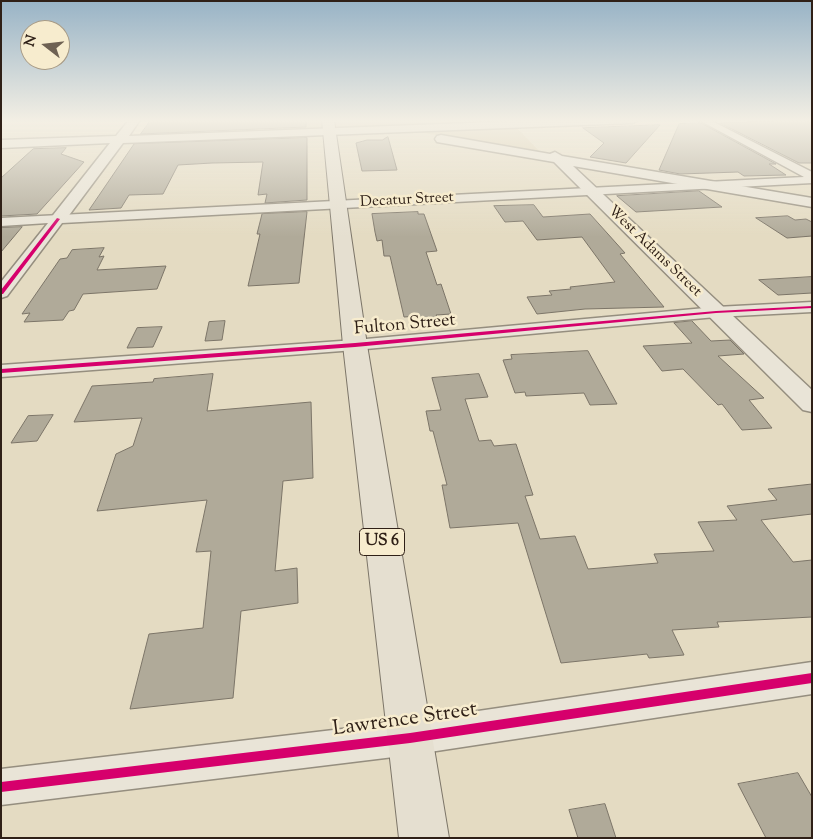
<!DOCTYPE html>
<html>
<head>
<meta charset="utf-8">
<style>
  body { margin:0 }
  #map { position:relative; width:813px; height:839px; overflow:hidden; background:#e4dbc2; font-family:"Sorts Mill Goudy",serif }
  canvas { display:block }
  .frame { position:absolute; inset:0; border:2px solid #2f2017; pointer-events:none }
  .north { position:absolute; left:20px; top:20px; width:50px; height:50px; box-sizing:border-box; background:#f7ecce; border:1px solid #a79a85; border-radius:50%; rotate:286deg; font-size:14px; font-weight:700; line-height:20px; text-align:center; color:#2f2017 }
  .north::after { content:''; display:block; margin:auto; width:18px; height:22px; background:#6e6153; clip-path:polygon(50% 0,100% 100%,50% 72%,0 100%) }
</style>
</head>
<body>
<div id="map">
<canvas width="813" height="839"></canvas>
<div class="frame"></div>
<div class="north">N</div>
</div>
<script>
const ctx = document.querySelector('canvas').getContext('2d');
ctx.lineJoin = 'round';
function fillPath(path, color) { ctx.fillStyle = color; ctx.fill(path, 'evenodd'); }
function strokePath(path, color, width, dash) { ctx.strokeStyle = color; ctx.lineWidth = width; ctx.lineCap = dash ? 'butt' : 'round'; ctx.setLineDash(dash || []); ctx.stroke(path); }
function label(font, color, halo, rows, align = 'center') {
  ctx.font = font + ' "Sorts Mill Goudy",serif'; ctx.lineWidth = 5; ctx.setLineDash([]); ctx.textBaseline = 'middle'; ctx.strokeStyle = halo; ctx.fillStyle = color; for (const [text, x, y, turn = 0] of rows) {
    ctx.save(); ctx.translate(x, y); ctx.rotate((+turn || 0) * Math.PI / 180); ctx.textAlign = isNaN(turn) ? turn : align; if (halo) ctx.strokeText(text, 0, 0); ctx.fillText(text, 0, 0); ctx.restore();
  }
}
const green = new Path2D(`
  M 282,120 L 509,120 L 511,122 L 287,130 L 281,128 Z
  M 516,127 L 541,153 L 412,131 Z`);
const building = new Path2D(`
  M 151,120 L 306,120 L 306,127 L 141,134 Z
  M 804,120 L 812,123 L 812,163 L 799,163 L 720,123 Z
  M 701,123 L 776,164 L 769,164 L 786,175 L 744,176 L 738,172 L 680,174 L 659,170 L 679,124 Z
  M 660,125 L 626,163 L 590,157 L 604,143 L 583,128 Z
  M 388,137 L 397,170 L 362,171 L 356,143 L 367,140 L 382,140 Z
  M 307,138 L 307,200 L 265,203 L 267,194 L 258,195 L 263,162 L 212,163 L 178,165 L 163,194 L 129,195 L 121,208 L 89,210 L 134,144 Z
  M 66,148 L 61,154 L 84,162 L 37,214 L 1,216 L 1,178 L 33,149 Z
  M 699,191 L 722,207 L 636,212 L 617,196 Z
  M 534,205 L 543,217 L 590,214 L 625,253 L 620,254 L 664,307 L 585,309 L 537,314 L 527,297 L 552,295 L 549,291 L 571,289 L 570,287 L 615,282 L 582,237 L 537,240 L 523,221 L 505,222 L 494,206 Z
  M 307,212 L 299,283 L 248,286 L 260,234 L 257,234 L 262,214 Z
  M 418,212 L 418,214 L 424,214 L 437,251 L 426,252 L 437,285 L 441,284 L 451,314 L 436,315 L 438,318 L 421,320 L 419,316 L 404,317 L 390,256 L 384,256 L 382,240 L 377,241 L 375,232 L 372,214 Z
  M 788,216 L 795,220 L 806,219 L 812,222 L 812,236 L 787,238 L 756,218 Z
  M 22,227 L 1,252 L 1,228 Z
  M 104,248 L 99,257 L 104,256 L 97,270 L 166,266 L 157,289 L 83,294 L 74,310 L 69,311 L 63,320 L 24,322 L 30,313 L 22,314 L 60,259 L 67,258 L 72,250 Z
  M 812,277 L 812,293 L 778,295 L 759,280 Z
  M 225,321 L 222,340 L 205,341 L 209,322 Z
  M 692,321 L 711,341 L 730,340 L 744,354 L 718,356 L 764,398 L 749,400 L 772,428 L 742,430 L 722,404 L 718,405 L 683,369 L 662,371 L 643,346 L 692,343 L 674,323 Z
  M 162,327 L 153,347 L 127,348 L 137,328 Z
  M 588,351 L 617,404 L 590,405 L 584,393 L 526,396 L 525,392 L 515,393 L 503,360 L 512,359 L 511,355 Z
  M 213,374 L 207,411 L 311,402 L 313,478 L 283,481 L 275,571 L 297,568 L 298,603 L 241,611 L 233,698 L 130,709 L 149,634 L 203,628 L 211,551 L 196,552 L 207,500 L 97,511 L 116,454 L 133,446 L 142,418 L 74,422 L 92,386 L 153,382 L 154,379 Z
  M 479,374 L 488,397 L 465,399 L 479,441 L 491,440 L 494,446 L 516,444 L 533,495 L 525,496 L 540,539 L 575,536 L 588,569 L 658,563 L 654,554 L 714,551 L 698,522 L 737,520 L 727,506 L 777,500 L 768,489 L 812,484 L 812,514 L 761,520 L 793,562 L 812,560 L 812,617 L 717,622 L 719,627 L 672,630 L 684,655 L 649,658 L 647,654 L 561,663 L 518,523 L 450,528 L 442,485 L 447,485 L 433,431 L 430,431 L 426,411 L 441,410 L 432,378 Z
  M 53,415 L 37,441 L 11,443 L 28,416 Z
  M 798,773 L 812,797 L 812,838 L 766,838 L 738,784 Z
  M 605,804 L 616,838 L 578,838 L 569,810 Z`);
const minor = new Path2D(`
  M 699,120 L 710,120 L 812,172 L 812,183 L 62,223 L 7,296 L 1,298 L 1,282 L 48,223 L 1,226 L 1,218 L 804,177 Z
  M 812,302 L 812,312 L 716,317 L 355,350 L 1,377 L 1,365 L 355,340 L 716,307 Z
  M 812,662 L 812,694 L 410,755 L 1,805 L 1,769 L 410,721 Z`);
const tertiary = new Path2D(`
  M 129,120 L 140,120 L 129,136 L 546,120 L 638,120 L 633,123 L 123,143 L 64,222 L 52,222 L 50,219 L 110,143 L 1,148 L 1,140 L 116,136 Z
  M 441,135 L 550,154 L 555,152 L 562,156 L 812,198 L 812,207 L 573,166 L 812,390 L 812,412 L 803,410 L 554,162 L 437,142 L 435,139 L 437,136 Z`);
const primary = new Path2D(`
  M 322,120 L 334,120 L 367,345 L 449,838 L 399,838 L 343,345 Z`);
const cycleway = new Path2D(`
  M 57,218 L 60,219 L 3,294 L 1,294 L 1,290 Z
  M 812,306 L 812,308 L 716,313 L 355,347 L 1,373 L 1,369 L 355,343 L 716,311 Z
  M 812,673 L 812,683 L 410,743 L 1,792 L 1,782 L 410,733 Z`);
const farStreetnames = [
  ["Decatur Street",407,201,-3],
  ["West Adams Street",654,252,44]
];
const shields = [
  [382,542,45]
];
const shieldNames = [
  ["US 6",382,542]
];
const streetNames = [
  ["Fulton Street",405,326,-5]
];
const nearStreetnames = [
  ["Lawrence Street",405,721,-8]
];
fillPath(green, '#dacdab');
fillPath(building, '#b0aa99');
strokePath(building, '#7c7568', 1);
strokePath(minor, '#958e7f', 3);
strokePath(tertiary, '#958e7f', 3);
strokePath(primary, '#7c7568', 2);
fillPath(minor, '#e9e4d7');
fillPath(tertiary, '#e9e4d7');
fillPath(primary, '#e5dfd0');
fillPath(cycleway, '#d6006c');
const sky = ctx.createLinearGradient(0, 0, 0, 237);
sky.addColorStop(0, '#98b3c6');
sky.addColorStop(0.51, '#f3efe4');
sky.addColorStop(1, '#f3efe400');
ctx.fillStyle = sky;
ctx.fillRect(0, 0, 813, 237);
label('15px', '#2f2017', '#f7ecce', farStreetnames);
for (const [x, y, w] of shields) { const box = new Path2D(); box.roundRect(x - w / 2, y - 13.5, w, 27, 4); ctx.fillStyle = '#f7ecce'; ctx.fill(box); strokePath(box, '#2f2017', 1); }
label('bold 16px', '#2f2017', null, shieldNames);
label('18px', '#2f2017', '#f7ecce', streetNames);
label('21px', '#2f2017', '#f7ecce', nearStreetnames);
</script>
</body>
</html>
